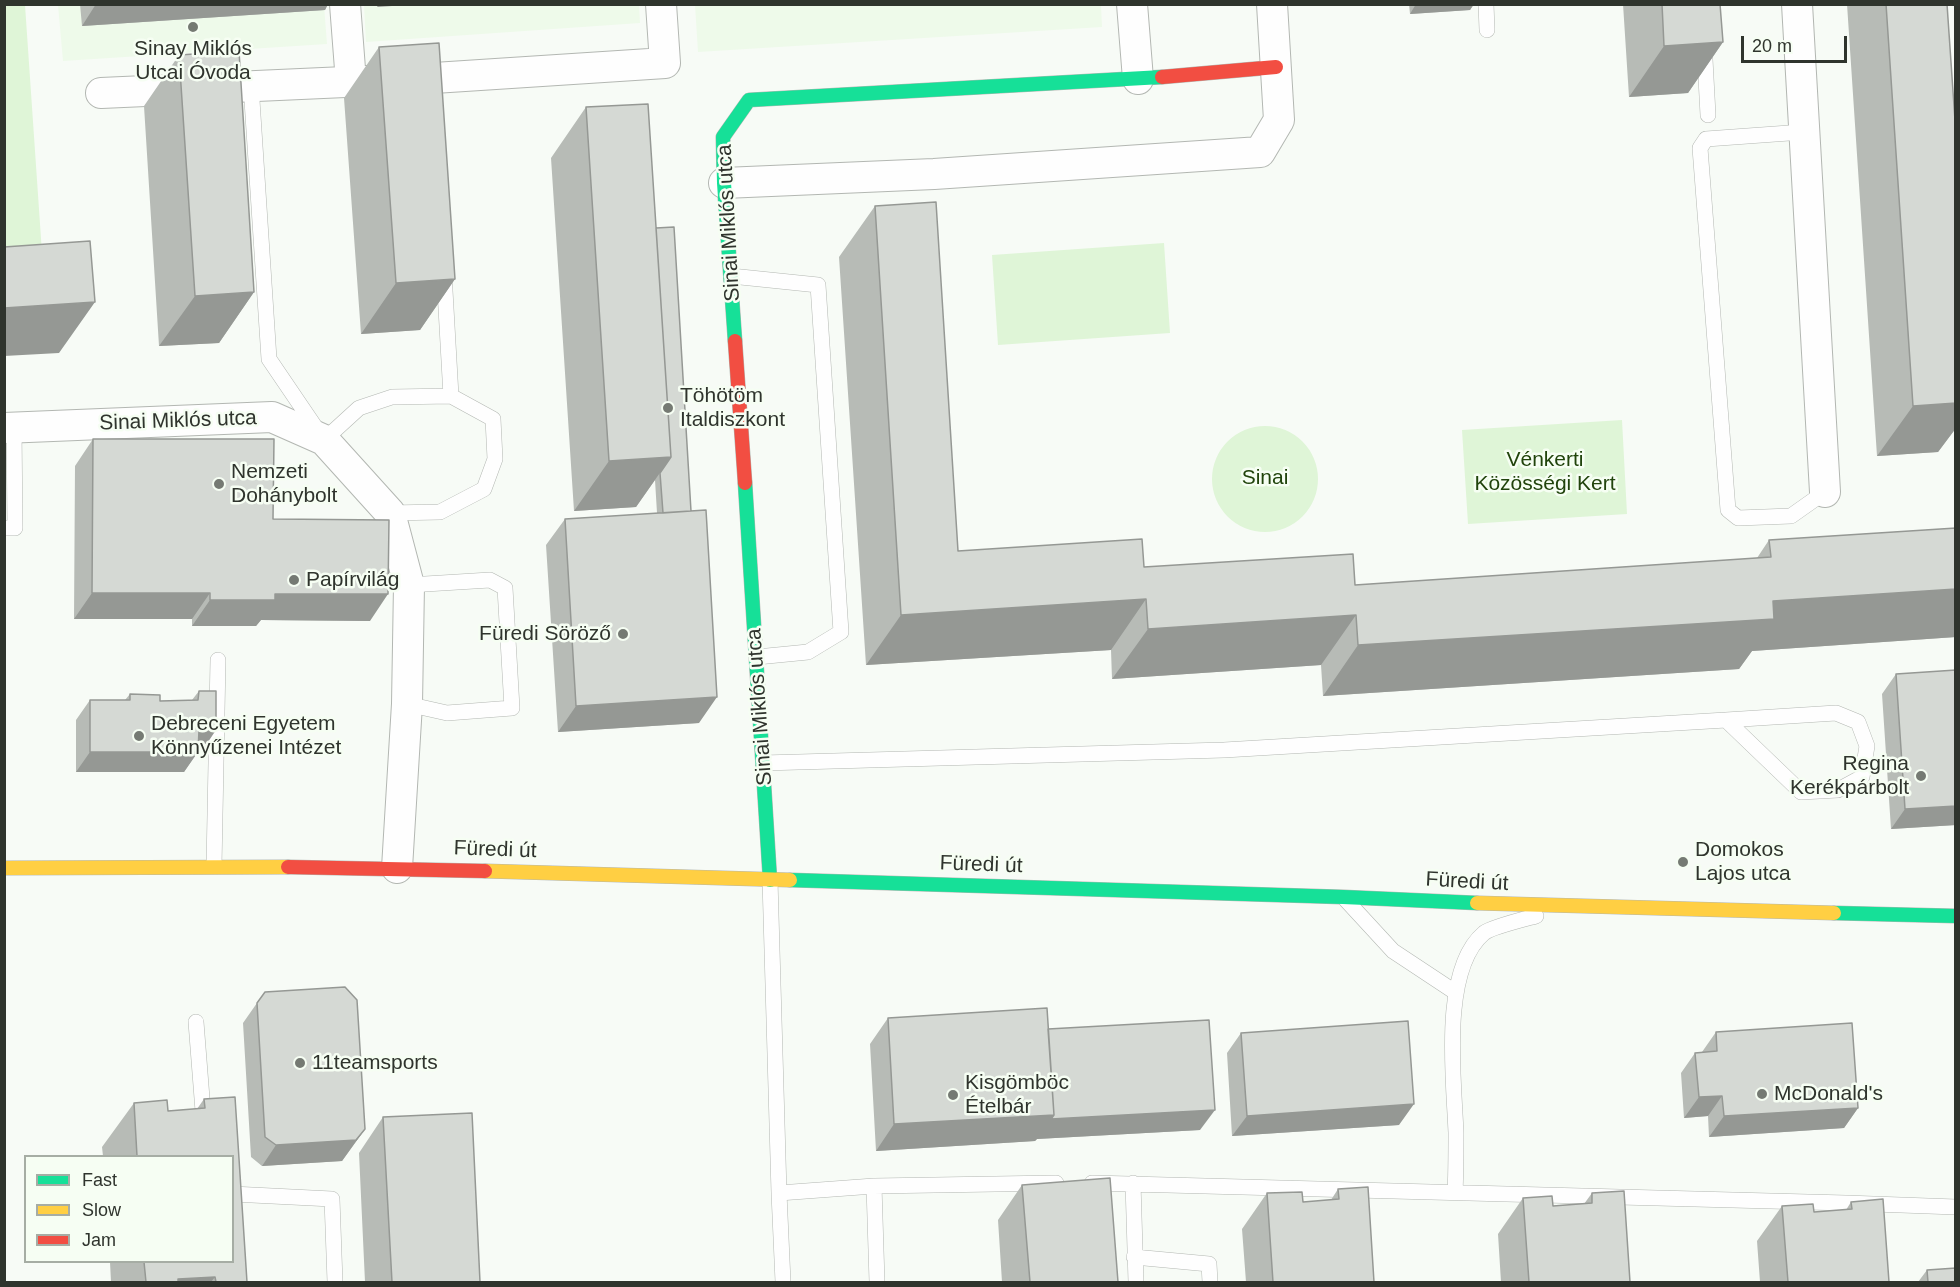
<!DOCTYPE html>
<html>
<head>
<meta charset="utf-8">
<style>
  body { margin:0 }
  #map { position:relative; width:1960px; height:1287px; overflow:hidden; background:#f7fbf6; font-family:Arial,sans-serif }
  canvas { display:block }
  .frame { position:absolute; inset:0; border:6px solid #2f342d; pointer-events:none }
  .legend { position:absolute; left:24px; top:1155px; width:210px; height:108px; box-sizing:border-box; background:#f6fef3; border:2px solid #a6ada4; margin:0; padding:8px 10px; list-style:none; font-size:18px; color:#2f342d }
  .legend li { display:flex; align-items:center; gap:12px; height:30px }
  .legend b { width:30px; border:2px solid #a6ada4 }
  .scale { position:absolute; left:1741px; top:36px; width:106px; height:27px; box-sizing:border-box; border:3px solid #2f342d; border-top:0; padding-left:8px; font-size:18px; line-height:21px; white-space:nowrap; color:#2f342d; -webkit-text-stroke:4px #f6fef3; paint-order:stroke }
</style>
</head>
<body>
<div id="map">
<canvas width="1960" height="1287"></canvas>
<div class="frame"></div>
<ul class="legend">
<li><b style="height:8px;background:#16e098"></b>Fast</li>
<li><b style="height:8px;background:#ffcf43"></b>Slow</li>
<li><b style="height:8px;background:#f24e42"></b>Jam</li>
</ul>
<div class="scale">20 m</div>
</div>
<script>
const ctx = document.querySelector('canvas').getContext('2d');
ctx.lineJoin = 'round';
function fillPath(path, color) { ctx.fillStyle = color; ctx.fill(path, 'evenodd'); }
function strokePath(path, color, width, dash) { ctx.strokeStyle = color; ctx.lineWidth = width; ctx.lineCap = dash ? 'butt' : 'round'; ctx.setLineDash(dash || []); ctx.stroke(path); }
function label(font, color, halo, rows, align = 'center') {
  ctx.font = font + ' Arial,sans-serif'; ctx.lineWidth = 5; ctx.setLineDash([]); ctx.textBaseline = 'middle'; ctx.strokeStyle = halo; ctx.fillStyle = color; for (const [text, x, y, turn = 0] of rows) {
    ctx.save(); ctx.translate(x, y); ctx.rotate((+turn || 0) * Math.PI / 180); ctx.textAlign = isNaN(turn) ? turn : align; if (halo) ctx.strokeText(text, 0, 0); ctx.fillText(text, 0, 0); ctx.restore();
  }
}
const built = new Path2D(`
  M 58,5 L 324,5 L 327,44 L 63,61 Z
  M 364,5 L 639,5 L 640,23 L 366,42 Z
  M 695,5 L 1101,5 L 1102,27 L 698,52 Z`);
const green = new Path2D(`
  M 5,5 L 25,5 L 42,253 L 5,256 Z
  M 1164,243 L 1170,333 L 998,345 L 992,255 Z
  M 1622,420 L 1627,514 L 1468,524 L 1462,430 Z
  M1212 479a53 53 0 1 1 106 0a53 53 0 1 1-106 0Z`);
const lane = new Path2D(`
  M 1486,4 L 1487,30
  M 1702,4 L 1708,115
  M 251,85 L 269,359 L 324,440 L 359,408 L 392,397 L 451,396
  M 1803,132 L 1706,139 L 1700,148 L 1728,510 L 1738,518 L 1791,516 L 1825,492
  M 731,276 L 818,285 L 841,632 L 808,652 L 757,657
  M 390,513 L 440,512 L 484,489 L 495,459 L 493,419 L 451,396 L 444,273
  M 4,528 L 15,528 L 14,428
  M 407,704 L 447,713 L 512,708 L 505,588 L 490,580 L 409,585
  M 763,763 L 1224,750 L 1726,720 L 1801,792 L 1838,790 L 1862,777 L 1867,746 L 1858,722 L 1836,713 L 1726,720
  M 214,866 L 218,660
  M 770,880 L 779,1193 L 874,1186 L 1056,1183
  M 1346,900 L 1393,951 L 1455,992
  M 196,1022 L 203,1111 L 215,1156
  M 1092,1183 L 1846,1203 L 1956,1207
  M 1133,1183 L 1136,1282
  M 874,1186 L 877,1282
  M 779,1193 L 783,1282
  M 1455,1193 C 1456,1173 1456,1153 1456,1133 C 1454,1080 1440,970 1484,933 C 1492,927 1525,919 1536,916
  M 232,1194 L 332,1199 L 335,1282
  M 1134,1257 L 1209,1264 L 1210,1282`);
const street = new Path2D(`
  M 345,4 L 351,82
  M 1132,4 L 1138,79
  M 1797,4 L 1825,492
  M 101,93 L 434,78 L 665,63 L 661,4
  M 724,183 L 934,174 L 1260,152 L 1279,120 L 1272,4
  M 4,428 L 272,417 L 324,440 L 390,513 L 409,585 L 407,704 L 397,868`);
const fast = new Path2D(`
  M 735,341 L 724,183 L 723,137 L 749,100 L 1162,77
  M 745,483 L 770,880
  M 790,880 L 1343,897 L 1477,903
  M 1834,913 L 1956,916`);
const slow = new Path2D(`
  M 4,868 L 288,867
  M 485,871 L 790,880
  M 1477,903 L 1834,913`);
const jam = new Path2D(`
  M 1162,77 L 1276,67
  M 735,341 L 745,483
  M 288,867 L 485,871`);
const wall = new Path2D(`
  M 80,4 L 328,4 L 325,10 L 82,26 Z
  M 1409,4 L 1474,4 L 1470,10 L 1410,14 Z
  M 1623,4 L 1720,4 L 1723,42 L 1688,93 L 1629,97 Z
  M 1847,4 L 1947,4 L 1956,135 L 1956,428 L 1938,452 L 1877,456 Z
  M 379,47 L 455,279 L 420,330 L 361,334 L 344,98 Z
  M 179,55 L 254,292 L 219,343 L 159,346 L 144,106 Z
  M 586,107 L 656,228 L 699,723 L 558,732 L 546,545 L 565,519 L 657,513 L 655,480 L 636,507 L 574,511 L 551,158 Z
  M 875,206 L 958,551 L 1355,585 L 1757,558 L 1769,540 L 1956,528 L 1956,637 L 1752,651 L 1739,669 L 1323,696 L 1321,665 L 1112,679 L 1111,650 L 866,665 L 839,257 Z
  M 93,439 L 273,519 L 370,621 L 261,620 L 256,626 L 192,626 L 192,619 L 74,619 L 75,466 Z
  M 1956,670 L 1956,825 L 1891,829 L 1882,694 L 1896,674 Z
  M 199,691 L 202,751 L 198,751 L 184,772 L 76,772 L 76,720 L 90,700 L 125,700 L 130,694 L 160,701 L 192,700 Z
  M 257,1003 L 365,1129 L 342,1161 L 262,1166 L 251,1157 L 243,1023 Z
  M 888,1018 L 1048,1029 L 1200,1130 L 1037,1139 L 1035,1141 L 876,1151 L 870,1044 Z
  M 1716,1032 L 1858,1108 L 1844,1128 L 1709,1137 L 1708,1116 L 1684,1118 L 1681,1073 L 1695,1053 L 1702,1052 Z
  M 1241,1033 L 1399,1125 L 1232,1136 L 1227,1053 Z
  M 235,1097 L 247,1282 L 111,1282 L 110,1262 L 232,1262 L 232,1156 L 103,1156 L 102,1147 L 134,1103 L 167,1100 L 168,1111 L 197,1109 L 204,1099 Z
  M 383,1117 L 480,1282 L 365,1282 L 359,1153 Z
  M 1022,1185 L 1118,1282 L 1002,1282 L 998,1220 Z
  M 1338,1189 L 1374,1282 L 1246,1282 L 1242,1229 L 1267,1193 L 1303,1202 L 1331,1200 Z
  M 1592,1193 L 1630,1282 L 1501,1282 L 1498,1234 L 1523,1198 L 1553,1206 L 1584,1204 Z
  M 1851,1202 L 1889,1282 L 1760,1282 L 1757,1241 L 1782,1206 L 1814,1212 L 1846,1210 Z
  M 1927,1270 L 1956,1282 L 1918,1282 Z`);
const shadedWall = new Path2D(`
  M 96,4 L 328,4 L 325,10 L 82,26 Z
  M 379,4 L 422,4 L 377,7 Z
  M 1416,4 L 1474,4 L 1470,10 L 1410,14 Z
  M 1723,42 L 1688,93 L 1629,97 L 1664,46 Z
  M 455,279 L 420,330 L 361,334 L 396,283 Z
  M 254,292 L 219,343 L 159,346 L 195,296 Z
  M 95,302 L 59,353 L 4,356 L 4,308 Z
  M 1956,403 L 1956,428 L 1938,452 L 1877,456 L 1913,406 Z
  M 671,457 L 636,507 L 574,511 L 609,461 Z
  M 1956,589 L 1956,637 L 1752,651 L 1739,669 L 1323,696 L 1358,645 L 1773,601 Z
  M 92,593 L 210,593 L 192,619 L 74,619 Z
  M 275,594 L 388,594 L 370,621 L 261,620 L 256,626 L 192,626 L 210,600 Z
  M 1146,599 L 1111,650 L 866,665 L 901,615 Z
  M 1356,615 L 1321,665 L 1112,679 L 1148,629 Z
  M 717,697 L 699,723 L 558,732 L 576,706 Z
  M 199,730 L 216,730 L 202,751 L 184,751 Z
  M 90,752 L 198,752 L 184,772 L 76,772 Z
  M 1956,806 L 1956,825 L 1891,829 L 1905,809 Z
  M 1722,1096 L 1708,1116 L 1684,1118 L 1699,1097 Z
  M 1414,1104 L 1399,1125 L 1232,1136 L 1247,1116 Z
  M 1858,1108 L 1844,1128 L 1709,1137 L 1724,1116 Z
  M 1215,1110 L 1200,1130 L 1037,1139 L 1035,1141 L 876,1151 L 894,1124 L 1054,1115 Z
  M 365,1129 L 342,1161 L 262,1166 L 276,1145 Z
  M 215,1277 L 211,1282 L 176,1282 L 178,1279 Z`);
const building = new Path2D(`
  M 1662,4 L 1720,4 L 1723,42 L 1664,46 Z
  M 1886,4 L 1947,4 L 1956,135 L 1956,403 L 1913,406 Z
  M 439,43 L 455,279 L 396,283 L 379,47 Z
  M 239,51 L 254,292 L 195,296 L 179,55 Z
  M 648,104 L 671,457 L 609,461 L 586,107 Z
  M 936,202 L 958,551 L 1142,539 L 1144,567 L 1353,554 L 1355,585 L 1771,557 L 1769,540 L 1956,528 L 1956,589 L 1773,601 L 1774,619 L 1358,645 L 1356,615 L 1148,629 L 1146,599 L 901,615 L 875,206 Z
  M 674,227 L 691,511 L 663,513 L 660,473 L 671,457 L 656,228 Z
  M 90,241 L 95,302 L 4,308 L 4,247 Z
  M 93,439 L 274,439 L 273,519 L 389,520 L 388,594 L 275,594 L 275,600 L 210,600 L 210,593 L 92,593 Z
  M 706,510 L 717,697 L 576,706 L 565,519 Z
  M 1956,670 L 1956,806 L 1905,809 L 1896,674 Z
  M 199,691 L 216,691 L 216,730 L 199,730 L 198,752 L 90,752 L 90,700 L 130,700 L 130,694 L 160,695 L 160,701 L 198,700 Z
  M 345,987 L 357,1000 L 365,1129 L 356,1140 L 276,1145 L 265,1137 L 257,1003 L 265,992 Z
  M 1047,1008 L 1054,1115 L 894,1124 L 888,1018 Z
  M 1209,1020 L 1215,1110 L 1051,1119 L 1054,1115 L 1048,1029 Z
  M 1408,1021 L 1414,1104 L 1247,1116 L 1241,1033 Z
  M 1852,1023 L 1858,1108 L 1724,1116 L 1722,1096 L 1699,1097 L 1695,1053 L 1717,1051 L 1716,1032 Z
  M 235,1097 L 247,1282 L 216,1282 L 215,1277 L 178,1279 L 178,1282 L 146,1282 L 144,1262 L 232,1262 L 232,1156 L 137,1156 L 134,1103 L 167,1100 L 168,1111 L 205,1108 L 204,1099 Z
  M 472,1113 L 480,1282 L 392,1282 L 383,1117 Z
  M 1110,1178 L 1118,1282 L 1030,1282 L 1022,1185 Z
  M 1368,1187 L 1374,1282 L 1273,1282 L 1267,1193 L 1302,1192 L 1303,1202 L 1339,1199 L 1338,1189 Z
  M 1624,1191 L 1630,1282 L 1529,1282 L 1523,1198 L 1552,1196 L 1553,1206 L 1592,1203 L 1592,1193 Z
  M 1883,1199 L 1889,1282 L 1788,1282 L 1782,1206 L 1813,1204 L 1814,1212 L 1852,1209 L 1851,1202 Z
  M 1956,1268 L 1956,1282 L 1928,1282 L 1927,1270 Z`);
const markers = [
  [193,27,6,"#757a73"],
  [668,408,6,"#757a73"],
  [219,484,6,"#757a73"],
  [294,580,6,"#757a73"],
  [623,634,6,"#757a73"],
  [139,736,6,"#757a73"],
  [1921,776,6,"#757a73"],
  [1683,862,6,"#757a73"],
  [300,1063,6,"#757a73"],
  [1762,1094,6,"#757a73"],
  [953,1095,6,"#757a73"]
];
const poiNames = [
  ["Sinay Miklós",193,49,"center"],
  ["Utcai Óvoda",193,73,"center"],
  ["Töhötöm",680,396],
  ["Italdiszkont",680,420],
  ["Nemzeti",231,472],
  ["Dohánybolt",231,496],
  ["Papírvilág",306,580],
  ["Füredi Söröző",611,634,"right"],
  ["Debreceni Egyetem",151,724],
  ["Könnyűzenei Intézet",151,748],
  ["Regina",1909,764,"right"],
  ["Kerékpárbolt",1909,788,"right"],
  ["Domokos",1695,850],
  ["Lajos utca",1695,874],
  ["11teamsports",312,1063],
  ["Kisgömböc",965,1083],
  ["Ételbár",965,1107],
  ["McDonald's",1774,1094]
];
const streetNames = [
  ["Sinai Miklós utca",729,223,-93],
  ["Sinai Miklós utca",178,421,-2],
  ["Sinai Miklós utca",760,707,-94],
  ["Füredi út",495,850,2],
  ["Füredi út",981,865,2],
  ["Füredi út",1467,882,3]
];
const parkNames = [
  ["Vénkerti",1545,460],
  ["Közösségi Kert",1545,484],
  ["Sinai",1265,478]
];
fillPath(built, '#eefaea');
fillPath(green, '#dff5d7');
strokePath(lane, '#b3b7b2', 16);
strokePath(street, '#b3b7b2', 32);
strokePath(fast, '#b3b7b2', 15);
strokePath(slow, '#b3b7b2', 15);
strokePath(jam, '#b3b7b2', 15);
strokePath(lane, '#fefefe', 15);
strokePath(street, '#fefefe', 30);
strokePath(fast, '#16e098', 14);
strokePath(slow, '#ffcf43', 14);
strokePath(jam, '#f24e42', 14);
fillPath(wall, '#b7bbb6');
fillPath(shadedWall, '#959894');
fillPath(building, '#d5d9d4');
strokePath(building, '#959894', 1.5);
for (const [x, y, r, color] of markers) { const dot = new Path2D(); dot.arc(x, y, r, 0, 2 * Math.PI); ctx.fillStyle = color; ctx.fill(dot); strokePath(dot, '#f6fef3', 2); }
label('21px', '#2f342d', '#f6fef3', poiNames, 'left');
label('21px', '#2f342d', '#f6fef3', streetNames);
label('21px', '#21440c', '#f6fef3', parkNames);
</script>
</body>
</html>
